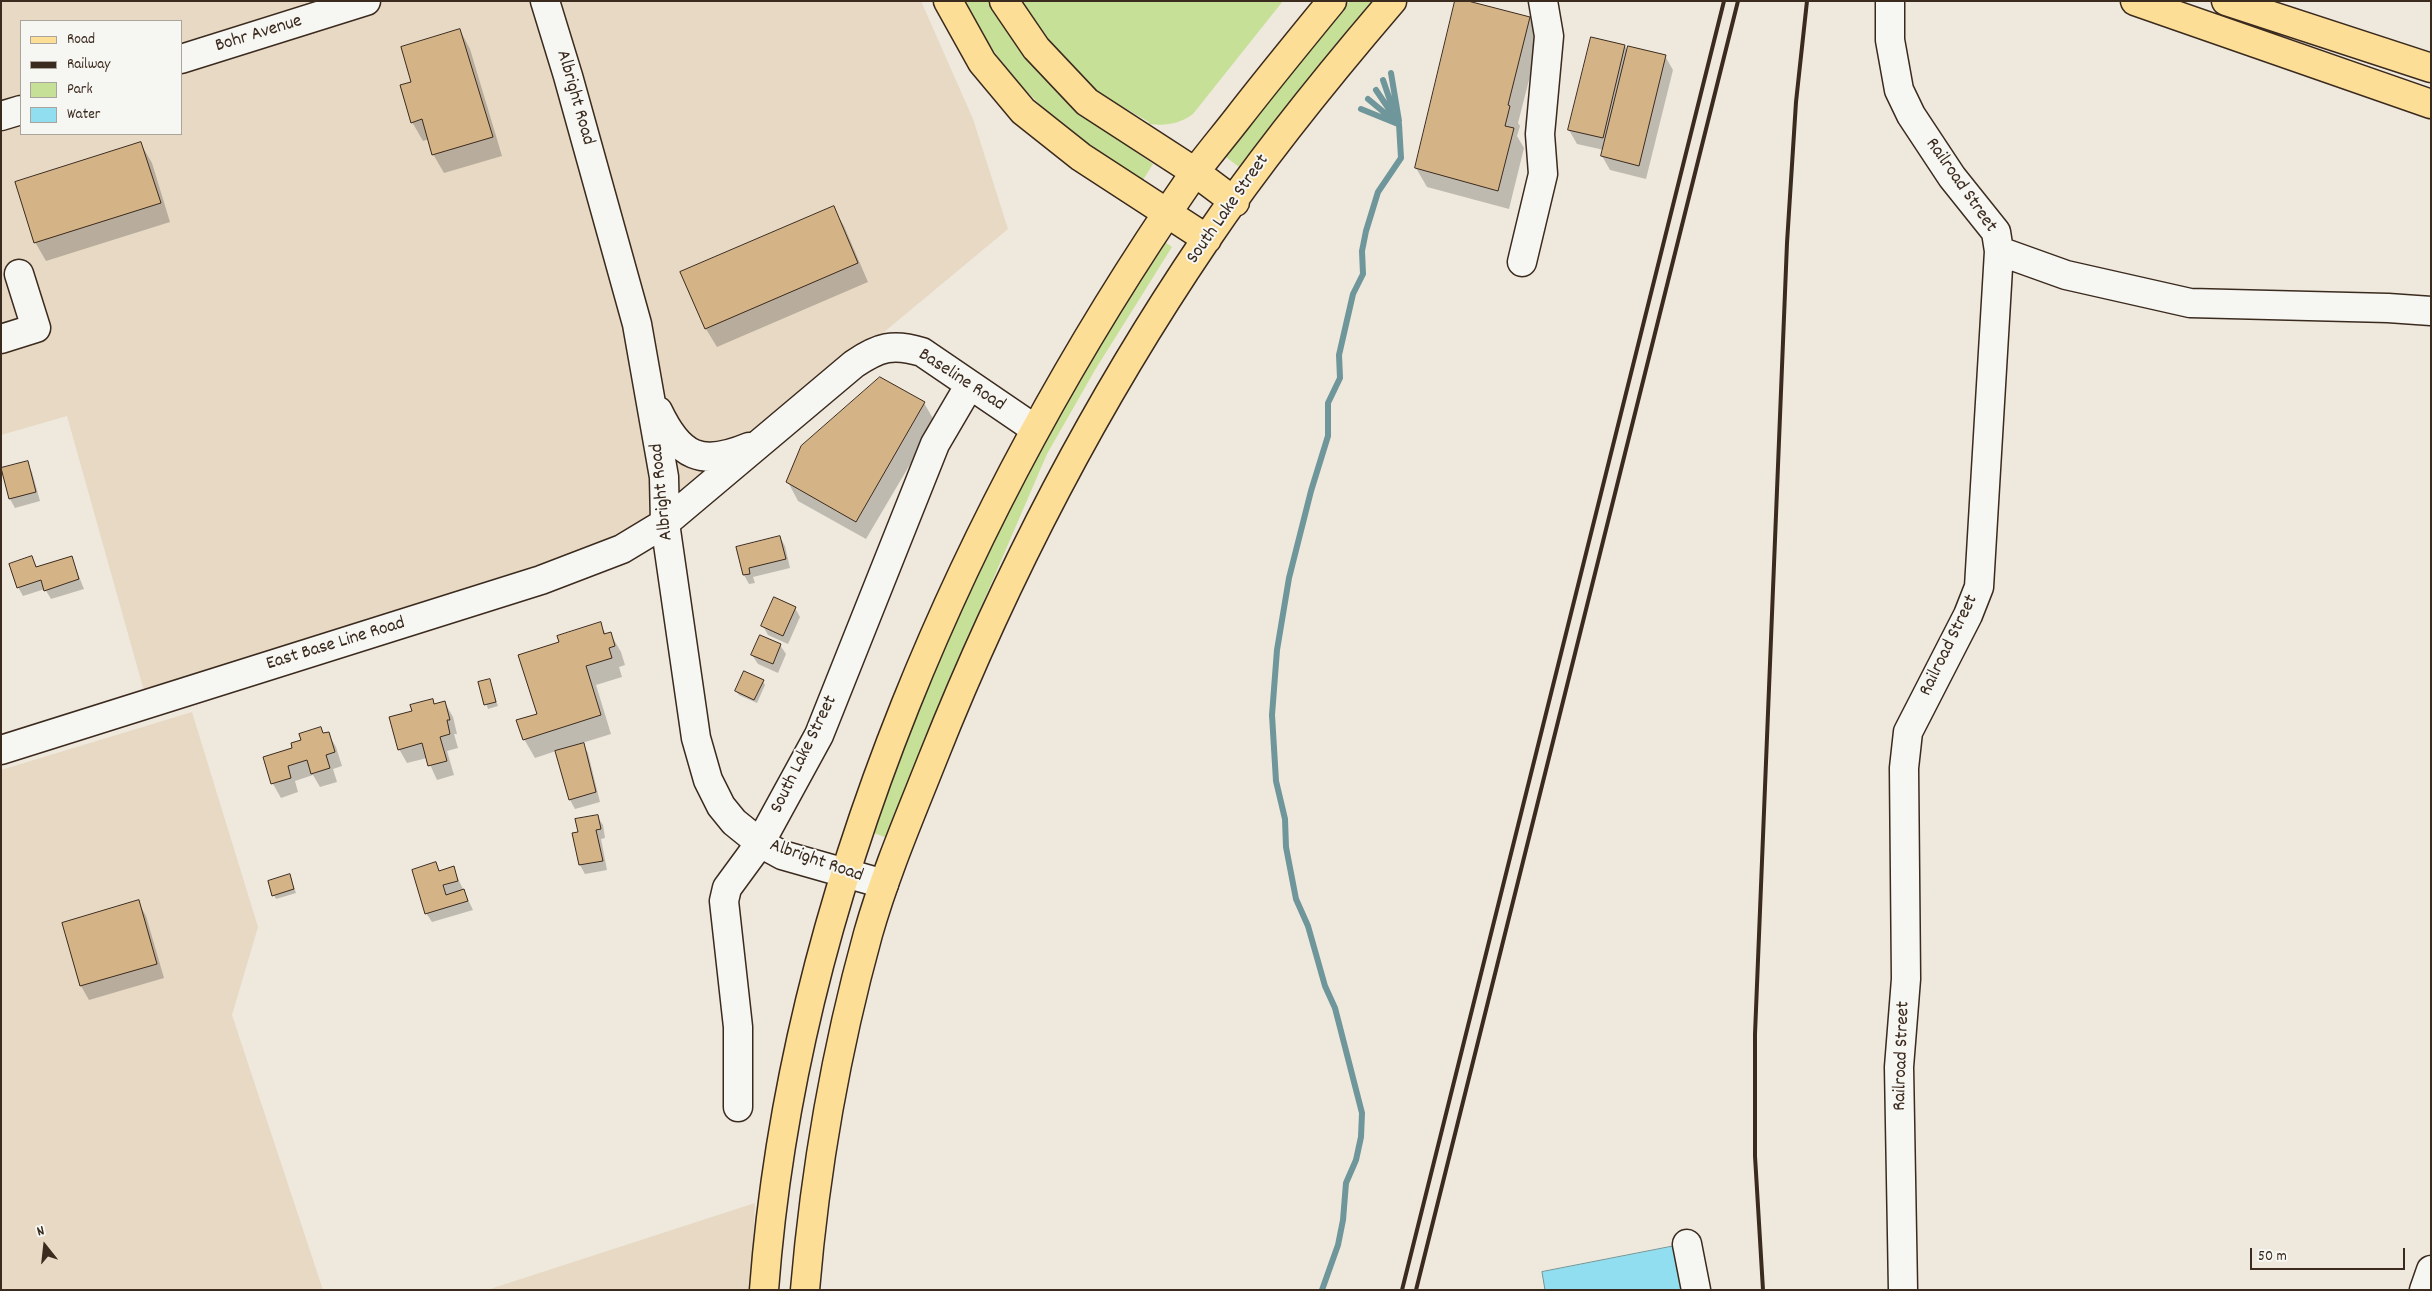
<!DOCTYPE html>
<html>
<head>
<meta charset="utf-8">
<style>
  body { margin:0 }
  #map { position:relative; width:2432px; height:1291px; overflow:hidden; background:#efe9dd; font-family:Dekko,sans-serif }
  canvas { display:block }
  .frame { position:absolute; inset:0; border:2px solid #3b2a1e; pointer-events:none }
  .legend { position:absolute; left:20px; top:20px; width:162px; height:115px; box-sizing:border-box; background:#f6f6f2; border:1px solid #aba49d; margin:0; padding:6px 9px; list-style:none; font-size:15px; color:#3b2a1e }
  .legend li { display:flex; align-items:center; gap:10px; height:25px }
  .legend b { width:25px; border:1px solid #aba49d }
  .north { position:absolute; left:20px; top:1221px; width:50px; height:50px; -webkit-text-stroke:4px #f6f6f2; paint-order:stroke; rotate:344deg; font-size:14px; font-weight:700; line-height:20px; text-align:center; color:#3b2a1e }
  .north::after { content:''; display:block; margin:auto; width:18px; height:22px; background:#3b2a1e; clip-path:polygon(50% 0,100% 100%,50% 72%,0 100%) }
  .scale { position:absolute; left:2250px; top:1248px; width:155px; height:22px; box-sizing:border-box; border:2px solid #3b2a1e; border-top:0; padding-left:6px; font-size:15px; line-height:18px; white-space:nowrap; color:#3b2a1e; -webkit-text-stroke:4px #f6f6f2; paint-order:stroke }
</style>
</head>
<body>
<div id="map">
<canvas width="2432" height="1291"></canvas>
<div class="frame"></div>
<ul class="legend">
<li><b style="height:6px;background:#fdde96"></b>Road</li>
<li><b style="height:6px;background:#3b2a1e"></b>Railway</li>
<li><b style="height:14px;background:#c7e097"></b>Park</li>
<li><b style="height:14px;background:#90deef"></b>Water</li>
</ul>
<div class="north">N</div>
<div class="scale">50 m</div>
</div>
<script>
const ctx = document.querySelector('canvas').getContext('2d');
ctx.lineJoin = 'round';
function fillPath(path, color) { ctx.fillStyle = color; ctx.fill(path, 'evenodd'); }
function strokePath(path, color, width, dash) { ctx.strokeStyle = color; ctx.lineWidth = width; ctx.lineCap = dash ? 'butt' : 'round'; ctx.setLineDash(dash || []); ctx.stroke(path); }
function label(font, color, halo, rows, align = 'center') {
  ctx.font = font + ' Dekko,sans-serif'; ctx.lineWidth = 4; ctx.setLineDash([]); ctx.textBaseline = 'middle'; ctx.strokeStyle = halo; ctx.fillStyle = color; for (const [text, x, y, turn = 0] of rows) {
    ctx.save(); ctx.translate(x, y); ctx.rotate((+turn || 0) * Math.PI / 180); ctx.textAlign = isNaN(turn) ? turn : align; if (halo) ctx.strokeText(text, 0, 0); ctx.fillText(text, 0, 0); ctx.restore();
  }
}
const built = new Path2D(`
  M 1,1 L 921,1 L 973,119 L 1008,229 L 682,500 L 620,544 L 144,691 L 67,416 L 1,435 ZM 21,21 L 181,21 L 181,134 L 21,134 Z
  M 192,712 L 258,927 L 232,1015 L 323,1290 L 1,1290 L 1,770 Z
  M 755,1203 L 751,1290 L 487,1290 Z`);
const green = new Path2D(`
  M 964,1 L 990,1 C 1031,79 1083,114 1153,164 L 1143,180 C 1061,128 1010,90 964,1 Z
  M 1019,1 L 1283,1 L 1193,114 C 1179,124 1167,126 1149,124 L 1149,122 C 1114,102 1079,84 1054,52 C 1041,36 1030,18 1019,1 Z
  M 1350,1 L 1374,1 L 1239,167 L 1226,157 L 1229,151 Z
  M 1165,242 L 1172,247 L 1095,370 L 1047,454 L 925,737 L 887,838 L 874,833 C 947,619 1041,430 1165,242 Z`);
const water = new Path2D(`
  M 1680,1245 L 1688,1290 L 1545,1290 L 1542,1272 Z`);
const shadow = new Path2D(`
  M 1529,18 L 1540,37 L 1518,123 L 1520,126 L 1517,136 L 1524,148 L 1509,209 L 1427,187 L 1416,168 Z
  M 460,30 L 470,49 L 502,156 L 444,173 L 433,154 L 429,139 L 423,141 L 412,122 L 413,83 Z
  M 1625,46 L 1628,52 L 1665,56 L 1673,70 L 1646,179 L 1610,170 L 1602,156 L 1604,150 L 1577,144 L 1569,130 Z
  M 141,144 L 152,163 L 170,222 L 46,261 L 35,242 Z
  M 833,208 L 844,226 L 868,282 L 717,347 L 706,329 L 682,273 Z
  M 924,403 L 935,422 L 866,539 L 798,501 L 788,482 Z
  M 27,463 L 32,472 L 40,501 L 15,508 L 10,499 Z
  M 780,537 L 785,546 L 790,568 L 753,577 L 755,583 L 749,584 L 744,575 L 737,548 Z
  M 71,557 L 84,589 L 51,599 L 45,589 L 23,596 L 18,587 L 32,558 L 37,567 Z
  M 795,608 L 800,617 L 788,644 L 768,635 L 763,626 Z
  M 600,624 L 606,634 L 610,633 L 621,652 L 625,665 L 619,667 L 622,677 L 596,685 L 611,734 L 582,743 L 588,753 L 600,802 L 575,809 L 570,800 L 556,751 L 535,758 L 524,739 L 539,715 L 561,643 Z
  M 780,645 L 786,654 L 778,673 L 758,664 L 752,655 Z
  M 489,680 L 498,706 L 488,709 L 480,683 Z
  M 763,681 L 765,685 L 757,703 L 739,695 L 736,691 Z
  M 432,700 L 435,705 L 445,703 L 453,717 L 457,734 L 454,734 L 458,748 L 447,751 L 454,775 L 437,780 L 427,758 L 407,763 L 399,749 L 413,712 Z
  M 321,729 L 324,734 L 328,733 L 336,747 L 342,766 L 333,769 L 337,782 L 320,787 L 313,775 L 295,781 L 298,792 L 281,798 L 273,784 L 265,758 L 294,749 Z
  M 597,816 L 603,825 L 605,838 L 601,839 L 607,870 L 585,874 L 580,865 Z
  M 435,863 L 440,872 L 453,868 L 473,910 L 432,922 L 426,913 Z
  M 291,879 L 296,893 L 276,899 L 274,895 Z
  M 138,902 L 146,916 L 164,978 L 89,1000 L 81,986 L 63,924 Z`);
const stream = new Path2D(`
  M 1391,73 L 1399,121
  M 1383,80 L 1393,109
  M 1368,99 L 1392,119
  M 1361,109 L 1398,124
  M 1322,1290 L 1338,1245 L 1343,1220 L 1346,1183 L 1356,1160 L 1361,1137 L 1362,1113 L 1335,1008 L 1325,986 L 1308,926 L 1296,899 L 1286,847 L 1285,819 L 1276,781 L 1272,715 L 1277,650 L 1289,578 L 1311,491 L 1328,436 L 1328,403 L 1340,378 L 1339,355 L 1353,294 L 1363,274 L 1362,251 L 1366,231 L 1378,192 L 1401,158 L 1399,124 L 1376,90`);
const building = new Path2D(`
  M 1455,1 L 1468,1 L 1530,17 L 1508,105 L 1510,106 L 1505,126 L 1514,128 L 1498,191 L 1415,168 Z
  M 460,29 L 493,137 L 432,155 L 422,119 L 411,123 L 400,85 L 411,82 L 401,47 Z
  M 1591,37 L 1625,45 L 1603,138 L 1568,130 Z
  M 1628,46 L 1666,55 L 1639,166 L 1601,156 Z
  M 141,142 L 161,203 L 34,243 L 15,182 Z
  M 834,206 L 858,263 L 705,329 L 680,272 Z
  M 880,377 L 925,402 L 856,522 L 786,482 L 801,446 Z
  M 28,461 L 36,492 L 9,499 L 1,468 Z
  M 780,536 L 786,559 L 749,568 L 750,574 L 743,575 L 736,547 Z
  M 32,556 L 36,567 L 72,556 L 79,579 L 44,591 L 41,580 L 17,588 L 9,564 Z
  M 774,597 L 796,607 L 783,636 L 761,626 Z
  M 601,622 L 604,634 L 611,632 L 615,646 L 609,648 L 612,658 L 586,666 L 601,715 L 523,740 L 516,720 L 537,714 L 518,655 L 559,642 L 557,636 Z
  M 760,635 L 781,644 L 773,664 L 751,655 Z
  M 744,671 L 764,680 L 754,700 L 735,691 Z
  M 490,679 L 496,702 L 484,705 L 478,682 Z
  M 433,699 L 434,704 L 445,701 L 450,720 L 447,720 L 450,734 L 440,737 L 447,761 L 428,766 L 422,743 L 398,750 L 389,717 L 412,711 L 410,705 Z
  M 321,727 L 323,733 L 329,732 L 335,752 L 326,755 L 330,768 L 311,774 L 307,760 L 288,766 L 291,778 L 271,784 L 263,757 L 292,748 L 291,743 L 301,740 L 299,734 Z
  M 584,743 L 596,792 L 569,800 L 555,751 Z
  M 598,815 L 601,829 L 596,830 L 603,861 L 579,865 L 572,833 L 578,832 L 575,819 Z
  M 436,862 L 439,871 L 454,866 L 458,881 L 443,885 L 446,895 L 464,889 L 468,901 L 425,914 L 412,870 Z
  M 290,874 L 294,889 L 272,896 L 268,881 Z
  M 139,900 L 157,964 L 80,986 L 62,923 Z`);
const minor = new Path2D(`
  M 545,1 L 568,76 L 637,324 L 664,477 L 665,523 L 696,738 L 708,780 L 721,806 L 734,822 L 760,843 L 782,855 L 884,884
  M 1890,1 L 1890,40 L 1899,90 L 1911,115 L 1952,177 L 1996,232 L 1999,251 L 1979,587 L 1968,615 L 1908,732 L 1904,768 L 1906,979 L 1899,1067 L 1903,1290
  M 181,59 L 366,1
  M 1,116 L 21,110
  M 1999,251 L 2066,275 L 2190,303 L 2388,308 L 2431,311
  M 1522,262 L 1543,174 L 1540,134 L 1549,36 L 1543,1
  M 1,339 L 36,328 L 19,274
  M 658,411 C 680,457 701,467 749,447
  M 1,750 L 541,580 L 622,549 L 665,523 L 854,364 C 879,347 893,343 922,352 L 1035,429
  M 738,1107 L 738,1027 L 724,901 L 727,888 L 760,843 L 819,735 L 935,444 L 969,386
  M 1687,1244 L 1696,1290
  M 2424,1290 L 2431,1270`);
const major = new Path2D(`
  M 948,1 L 982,62 L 1023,111 L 1081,157 L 1207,239
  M 1004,1 L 1036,48 L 1087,102 L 1195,172 L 1235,202
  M 2135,1 L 2431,104
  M 2226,1 L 2431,68
  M 764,1290 C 794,891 968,501 1193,175 C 1207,156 1223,137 1237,119 C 1268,79 1300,40 1332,1
  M 805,1290 C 815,1171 836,1050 868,934 C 885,874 910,816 933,758 C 1005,577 1096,402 1205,241 C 1262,157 1326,78 1392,1`);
const rail = new Path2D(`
  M 1402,1290 L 1724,1
  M 1416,1290 L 1738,1
  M 1763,1290 L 1755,1156 L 1755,1034 L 1787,243 L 1796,102 L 1807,1`);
const streetNames = [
  ["Bohr Avenue",259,35,-17],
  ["Albright Road",574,98,74],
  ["Railroad Street",1960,186,55],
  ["South Lake Street",1229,210,-55],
  ["Baseline Road",961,381,33],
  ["Albright Road",663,492,-96],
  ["East Base Line Road",336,645,-17],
  ["Railroad Street",1950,646,-64],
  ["South Lake Street",805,755,-64],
  ["Albright Road",816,862,19],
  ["Railroad Street",1903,1056,-88]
];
fillPath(built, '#e7d9c3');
fillPath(green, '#c7e097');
fillPath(water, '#90deef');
strokePath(water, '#6e969b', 1);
fillPath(shadow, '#0003');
strokePath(stream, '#6e969b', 6);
fillPath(building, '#d4b487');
strokePath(building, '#3b2a1e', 1);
strokePath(minor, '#3b2a1e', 31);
strokePath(major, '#3b2a1e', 31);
strokePath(minor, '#f6f6f2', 28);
strokePath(major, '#fdde96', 28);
strokePath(rail, '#3b2a1e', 4);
label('19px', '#3b2a1e', '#f6f6f2', streetNames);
</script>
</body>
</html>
